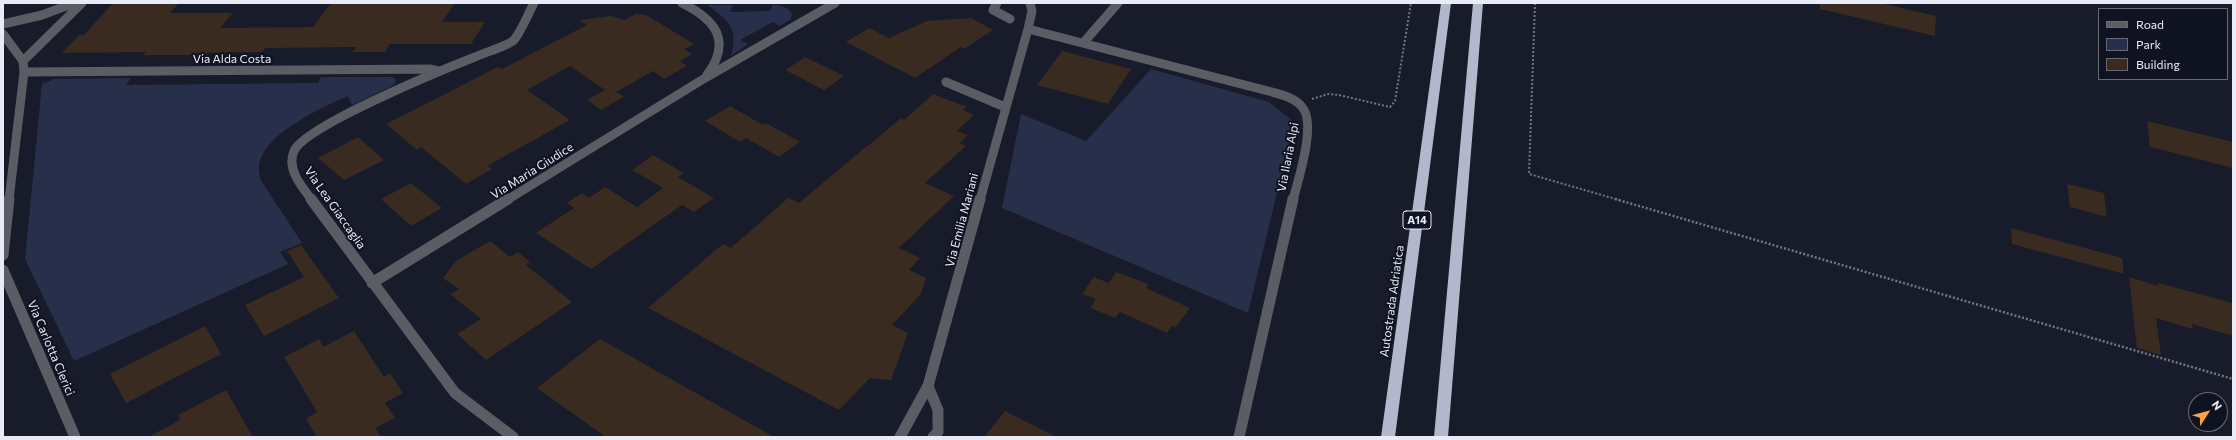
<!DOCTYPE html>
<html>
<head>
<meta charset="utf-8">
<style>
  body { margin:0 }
  #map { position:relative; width:2236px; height:440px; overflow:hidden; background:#171b2a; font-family:Commissioner,sans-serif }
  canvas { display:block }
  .frame { position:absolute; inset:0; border:4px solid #e9ecf6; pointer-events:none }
  .legend { position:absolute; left:2098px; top:8px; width:130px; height:72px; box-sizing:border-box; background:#0f1220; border:1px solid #666976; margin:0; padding:5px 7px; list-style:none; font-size:12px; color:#e9ecf6 }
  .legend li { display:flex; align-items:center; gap:8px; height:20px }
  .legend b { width:20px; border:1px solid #666976 }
  .north { position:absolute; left:2188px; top:392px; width:40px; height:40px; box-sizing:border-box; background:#0f1220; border:1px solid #666976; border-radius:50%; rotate:54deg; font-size:11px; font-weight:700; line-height:16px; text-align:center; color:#e9ecf6 }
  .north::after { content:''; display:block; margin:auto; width:14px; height:18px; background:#f8a14a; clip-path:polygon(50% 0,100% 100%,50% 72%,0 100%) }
</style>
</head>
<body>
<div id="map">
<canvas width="2236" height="440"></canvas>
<div class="frame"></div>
<ul class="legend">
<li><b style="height:5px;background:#5a5d64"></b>Road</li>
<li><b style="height:11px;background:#282f4a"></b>Park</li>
<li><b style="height:11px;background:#392b20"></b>Building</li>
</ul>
<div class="north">N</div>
</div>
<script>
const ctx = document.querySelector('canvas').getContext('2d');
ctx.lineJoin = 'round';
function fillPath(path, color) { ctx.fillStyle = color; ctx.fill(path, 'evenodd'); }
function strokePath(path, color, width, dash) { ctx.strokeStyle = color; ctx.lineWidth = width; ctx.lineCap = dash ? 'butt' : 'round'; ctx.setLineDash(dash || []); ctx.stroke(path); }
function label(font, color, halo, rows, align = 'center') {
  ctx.font = font + ' Commissioner,sans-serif'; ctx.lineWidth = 4; ctx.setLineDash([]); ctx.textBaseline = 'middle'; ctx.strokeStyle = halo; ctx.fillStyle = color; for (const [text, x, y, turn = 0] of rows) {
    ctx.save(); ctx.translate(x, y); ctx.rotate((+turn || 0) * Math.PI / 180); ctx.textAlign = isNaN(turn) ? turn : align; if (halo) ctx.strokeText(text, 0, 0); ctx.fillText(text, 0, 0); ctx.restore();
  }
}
const green = new Path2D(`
  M 773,4 L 787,8 L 792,13 L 791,19 L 780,26 L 773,22 L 740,40 L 748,44 L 731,56 C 739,28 728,20 707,5 L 733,5 L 730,12 L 770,11 Z
  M 1151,69 L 1269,102 L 1294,122 L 1248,313 L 1002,208 L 1021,114 L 1086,141 Z
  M 321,77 L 392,77 L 396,80 L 394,85 L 352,105 L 348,96 C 321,108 264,133 259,166 C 258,170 260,175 260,179 L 302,243 L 280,252 L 288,264 L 74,361 L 25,259 L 42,84 L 54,79 L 131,78 L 126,85 L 318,83 Z`);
const building = new Path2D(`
  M 113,3 L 179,3 L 170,13 L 233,13 L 220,28 L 313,27 L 331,3 L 455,3 L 442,22 L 485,22 L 471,44 L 390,44 L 385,52 L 352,52 L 356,47 L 265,48 L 262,52 L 196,53 L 194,55 L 143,55 L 146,52 L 62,53 L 79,35 L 84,35 Z
  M 1820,3 L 1880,3 L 1936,16 L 1935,36 L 1820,9 Z
  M 635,14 L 646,15 L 694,44 L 684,49 L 692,54 L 680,61 L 687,66 L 664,79 L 653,71 L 616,92 L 624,97 L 601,110 L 587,100 L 605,90 L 570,66 L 527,90 L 570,120 L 487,166 L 492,169 L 466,184 L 421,147 L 417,150 L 386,124 L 498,67 L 502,69 L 587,25 L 580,20 L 611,16 L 625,20 Z
  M 971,18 L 993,30 L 964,49 L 961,47 L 915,78 L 846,42 L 869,28 L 889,38 L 927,21 Z
  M 1062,51 L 1131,69 L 1108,104 L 1037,85 Z
  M 805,57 L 844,76 L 824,90 L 785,70 Z
  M 933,94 L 967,107 L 963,110 L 974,115 L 957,131 L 968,135 L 960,143 L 966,146 L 925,183 L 954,196 L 899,248 L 920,258 L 909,270 L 926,278 L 921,294 L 892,325 L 908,333 L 891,380 L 870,378 L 839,410 L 648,308 L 723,244 L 731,248 L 788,198 L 799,203 L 867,146 L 868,146 L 901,118 L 904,120 Z
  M 730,106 L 763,125 L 766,123 L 800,142 L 779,157 L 746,138 L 740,142 L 705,121 Z
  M 2147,121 L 2233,142 L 2233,168 L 2150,147 Z
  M 358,137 L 384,160 L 344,180 L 318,158 Z
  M 653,155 L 684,173 L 678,177 L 714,198 L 694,212 L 682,205 L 591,269 L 536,233 L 574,208 L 567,203 L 582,193 L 589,198 L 605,187 L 637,207 L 663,188 L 632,170 Z
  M 411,183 L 442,208 L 411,226 L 381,199 Z
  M 2067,184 L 2104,193 L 2107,217 L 2070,207 Z
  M 2011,228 L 2122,258 L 2124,274 L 2012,244 Z
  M 490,241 L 510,257 L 518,252 L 530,262 L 526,265 L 572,302 L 486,360 L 457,334 L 481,319 L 450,294 L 459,289 L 443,278 L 456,261 Z
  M 301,245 L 339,298 L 264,336 L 245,305 L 304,277 L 287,251 Z
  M 1116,272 L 1149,284 L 1146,288 L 1190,308 L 1175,328 L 1172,326 L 1167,333 L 1120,312 L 1115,318 L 1090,308 L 1096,299 L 1082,294 L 1094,277 L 1109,283 Z
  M 2129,277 L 2158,286 L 2158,283 L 2233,303 L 2233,336 L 2192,324 L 2193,329 L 2156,318 L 2161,355 L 2137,348 Z
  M 205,326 L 221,354 L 126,403 L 110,374 Z
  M 354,331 L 384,377 L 390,373 L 403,393 L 385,403 L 395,418 L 375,428 L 381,437 L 317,437 L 306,419 L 317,412 L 284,357 L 319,339 L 323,347 Z
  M 600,339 L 774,437 L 606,437 L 537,388 Z
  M 226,390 L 253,437 L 148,437 L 180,420 L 178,415 Z
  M 1005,411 L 1057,437 L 984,437 Z`);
const pathFar1 = new Path2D(`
  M 1535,3 L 1529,174 L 1619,200
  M 1312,99 L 1328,94 L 1339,95 L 1390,107 L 1395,101 L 1411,3`);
const path = new Path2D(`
  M 1615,199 L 2233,379`);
const serviceFar1 = new Path2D(`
  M 946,82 L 1005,107`);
const service = new Path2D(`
  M 928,386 L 938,410 L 938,432 L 933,437`);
const minorFar1 = new Path2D(`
  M 682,3 C 716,20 732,41 707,75
  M 997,3 L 993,10 L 1010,19
  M 3,24 L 42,15 L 74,3
  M 1028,29 L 1272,92 C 1282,95 1295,98 1302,107 C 1317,123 1298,180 1293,200
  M 3,34 L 23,61 L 24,72 L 9,200
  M 1084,42 L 1118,3
  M 23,61 L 82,3
  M 24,72 L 431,69 L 439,71
  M 312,200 C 302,187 286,169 294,151 C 305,126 444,69 475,57 C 483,53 508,46 514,40 C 522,30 528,14 534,3
  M 507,200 L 705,78 L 835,3
  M 980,200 L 1028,29 L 1032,11 L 1030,3`);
const minor = new Path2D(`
  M 311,199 L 455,393 L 513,437
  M 3,255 L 9,199
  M 3,270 L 75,437
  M 372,283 L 508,199
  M 900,437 L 928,386 L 980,199
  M 1239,437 L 1293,199`);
const motorway = new Path2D(`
  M 1441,3 L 1451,3 L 1395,437 L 1381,437 Z
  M 1473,3 L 1483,3 L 1448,437 L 1434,437 Z`);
const shields = [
  [1417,220,28]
];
const shieldNames = [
  ["A14",1417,220]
];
const streetNames = [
  ["Via Alda Costa",232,59],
  ["Via Ilaria Alpi",1288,157,-79],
  ["Via Maria Giudice",532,171,-32],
  ["Via Lea Giaccaglia",335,208,55],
  ["Via Emilia Mariani",962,220,-75],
  ["Autostrada Adriatica",1392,301,-82],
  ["Via Carlotta Clerici",51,348,67]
];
fillPath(green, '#282f4a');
fillPath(building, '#392b20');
strokePath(pathFar1, '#737784', 2, [2, 2]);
strokePath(path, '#737784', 2.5, [2, 2]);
strokePath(serviceFar1, '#5a5d64', 9);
strokePath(service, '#5a5d64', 11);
strokePath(minorFar1, '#5a5d64', 9);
strokePath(minor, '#5a5d64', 11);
fillPath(motorway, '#b2b8cb');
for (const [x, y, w] of shields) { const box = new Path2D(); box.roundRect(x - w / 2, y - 9, w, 18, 3); ctx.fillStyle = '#0f1220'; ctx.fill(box); strokePath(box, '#e9ecf6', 1); }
label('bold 11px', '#e9ecf6', null, shieldNames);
label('12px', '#e9ecf6', '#0f1220', streetNames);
</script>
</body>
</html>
